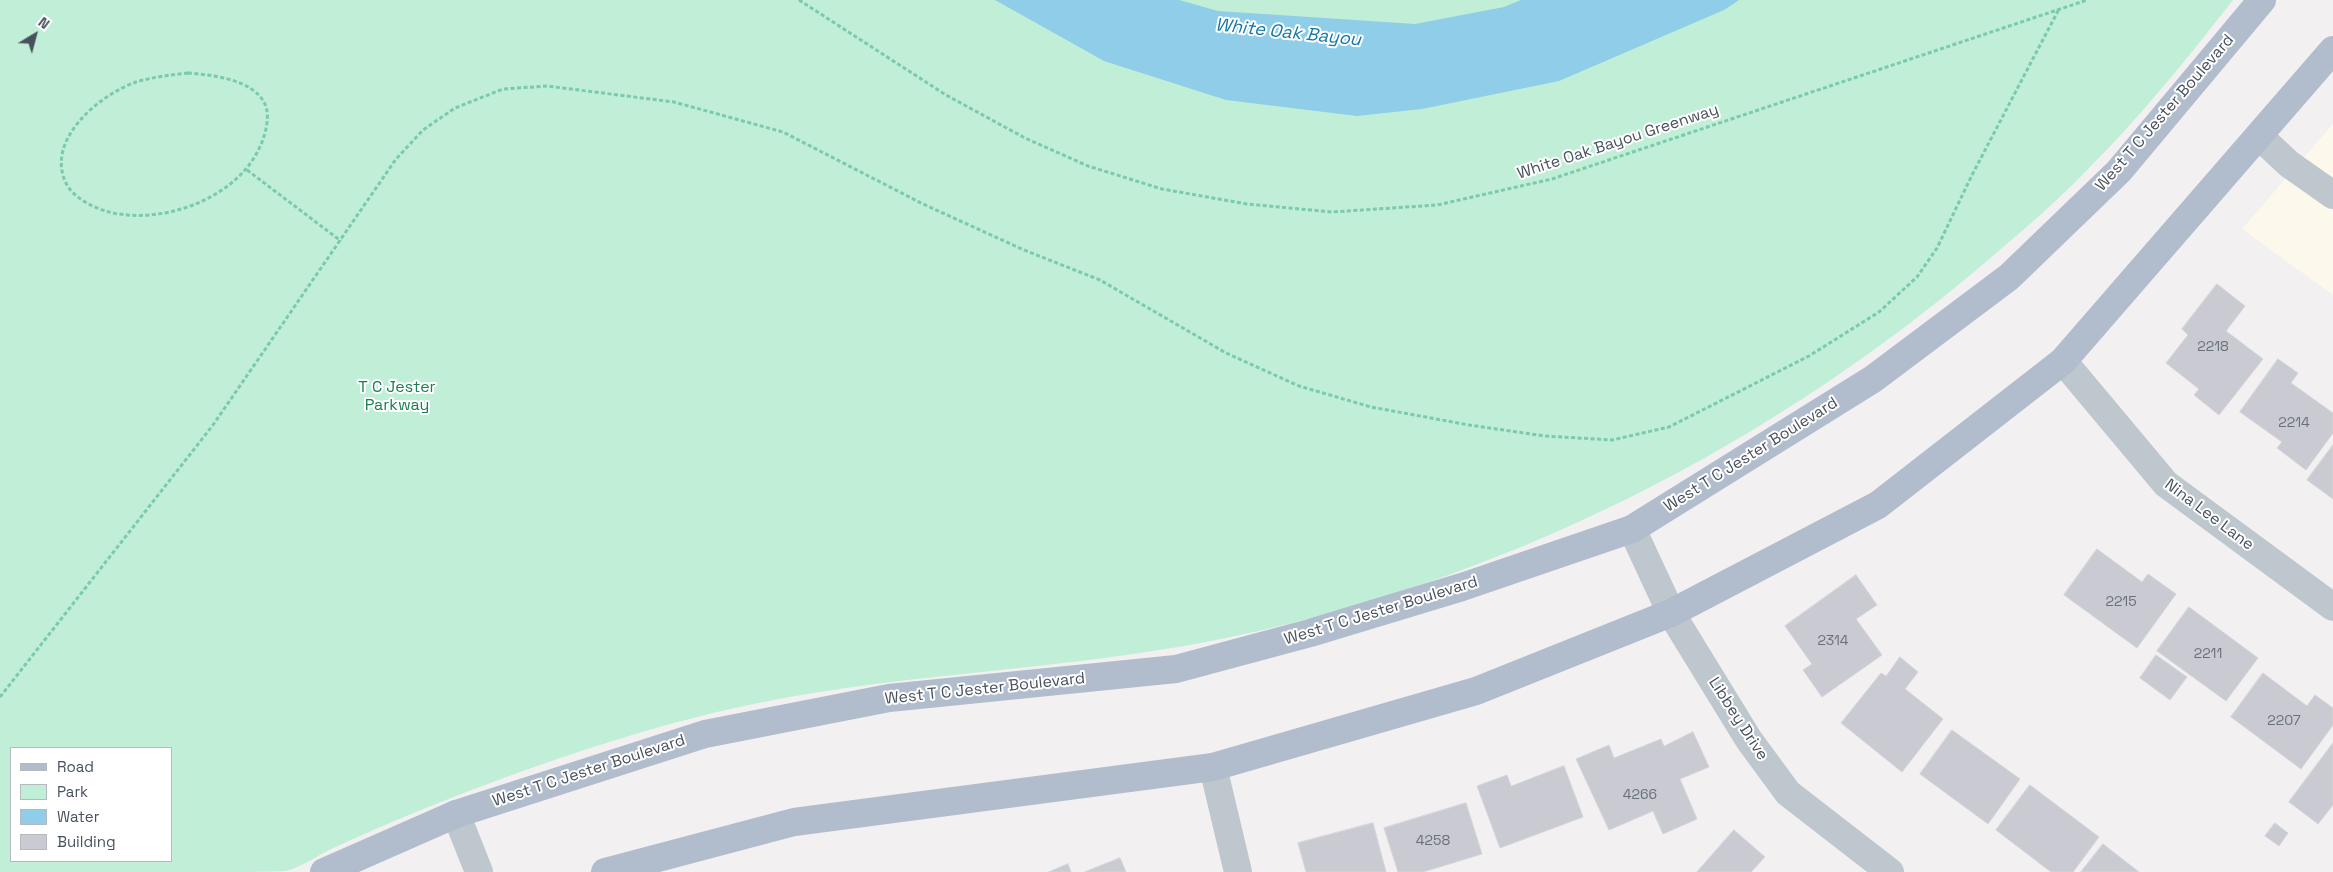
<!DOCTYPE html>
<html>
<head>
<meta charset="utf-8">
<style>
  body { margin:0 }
  #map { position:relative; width:2333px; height:872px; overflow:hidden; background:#f2f0f0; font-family:"Space Grotesk",sans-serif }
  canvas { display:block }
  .legend { position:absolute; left:10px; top:747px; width:162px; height:115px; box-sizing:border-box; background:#fff; border:1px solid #b6b9be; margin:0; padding:6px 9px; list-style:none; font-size:15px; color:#48515d }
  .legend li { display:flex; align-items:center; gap:10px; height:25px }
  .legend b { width:25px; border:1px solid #b6b9be }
  .north { position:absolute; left:10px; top:10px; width:50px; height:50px; -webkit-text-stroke:4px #fff; paint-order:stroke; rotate:37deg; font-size:14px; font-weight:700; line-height:20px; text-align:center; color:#48515d }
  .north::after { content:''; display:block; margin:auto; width:18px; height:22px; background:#48515d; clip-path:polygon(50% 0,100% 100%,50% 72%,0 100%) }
</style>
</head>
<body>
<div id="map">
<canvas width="2333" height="872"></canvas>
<ul class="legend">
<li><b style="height:6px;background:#b1bccd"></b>Road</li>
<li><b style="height:14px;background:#c0eed7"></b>Park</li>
<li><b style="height:14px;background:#8fcde9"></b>Water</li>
<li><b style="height:14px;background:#cacbd2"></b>Building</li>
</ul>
<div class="north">N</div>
</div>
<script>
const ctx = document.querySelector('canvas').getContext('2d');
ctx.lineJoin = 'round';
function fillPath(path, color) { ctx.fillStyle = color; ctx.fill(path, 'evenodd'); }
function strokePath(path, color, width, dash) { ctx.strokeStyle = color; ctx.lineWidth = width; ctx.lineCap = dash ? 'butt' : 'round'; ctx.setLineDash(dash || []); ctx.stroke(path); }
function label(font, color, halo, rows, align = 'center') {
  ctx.font = font + ' "Space Grotesk",sans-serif'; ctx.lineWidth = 4; ctx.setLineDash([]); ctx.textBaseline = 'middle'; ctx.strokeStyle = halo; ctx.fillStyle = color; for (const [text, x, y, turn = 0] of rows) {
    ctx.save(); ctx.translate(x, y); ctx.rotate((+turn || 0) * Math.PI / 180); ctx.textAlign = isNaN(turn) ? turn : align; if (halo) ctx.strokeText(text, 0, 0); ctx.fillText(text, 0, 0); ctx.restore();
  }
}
const commercial = new Path2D(`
  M 2333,124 L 2333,295 L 2242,229 Z`);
const green = new Path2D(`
  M 0,0 L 2233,0 C 2187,59 2140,117 2087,170 C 2058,200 2027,227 1995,254 C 1772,447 1500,584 1211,641 C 1052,672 888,673 730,709 C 622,734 514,772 411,814 C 384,825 357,837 331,849 C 317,856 301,867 286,871 C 269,872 232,872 212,872 C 141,872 71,872 0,872 ZM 11,748 L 171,748 L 171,861 L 11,861 Z`);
const water = new Path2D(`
  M 995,0 L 1179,0 L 1218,11 L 1415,24 L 1504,7 L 1521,0 L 1739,0 L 1724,10 L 1559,81 L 1422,109 L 1357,116 L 1226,100 L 1104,61 Z`);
const building = new Path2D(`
  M 2217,284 L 2245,306 L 2226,331 L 2263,359 L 2219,415 L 2194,395 L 2199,389 L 2166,363 L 2188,335 L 2182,329 Z
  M 2278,359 L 2298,373 L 2291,383 L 2333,413 L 2333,433 L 2306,470 L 2277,448 L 2282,442 L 2240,412 Z
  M 2333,445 L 2333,499 L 2307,480 Z
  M 2097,549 L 2142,582 L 2148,574 L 2176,594 L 2137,648 L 2064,595 Z
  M 1856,575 L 1877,605 L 1856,619 L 1882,655 L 1822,697 L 1803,670 L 1812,664 L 1785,626 Z
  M 2189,607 L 2258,658 L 2226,701 L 2157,651 Z
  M 2156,655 L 2187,677 L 2170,700 L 2140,678 Z
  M 1900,657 L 1918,672 L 1905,689 L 1943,719 L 1902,772 L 1841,723 L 1881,673 L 1886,676 Z
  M 2263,673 L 2307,706 L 2315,695 L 2333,708 L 2333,725 L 2301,769 L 2231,717 Z
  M 1952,730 L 2020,779 L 1988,824 L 1920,774 Z
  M 1693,732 L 1709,767 L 1680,779 L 1697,819 L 1663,834 L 1653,811 L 1609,830 L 1576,759 L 1609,745 L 1614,758 L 1661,739 L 1664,746 Z
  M 2333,743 L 2333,805 L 2318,824 L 2289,802 Z
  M 1564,766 L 1583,817 L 1500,848 L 1477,786 L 1507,775 L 1511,786 Z
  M 2030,785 L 2099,837 L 2073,872 L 2051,872 L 1996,830 Z
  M 1466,803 L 1482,854 L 1423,872 L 1398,872 L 1384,828 Z
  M 1373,823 L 1386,872 L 1306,872 L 1298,843 Z
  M 2275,823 L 2288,833 L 2279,846 L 2265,836 Z
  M 1734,830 L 1765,857 L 1751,872 L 1697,872 Z
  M 2103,844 L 2139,872 L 2081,872 Z
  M 1120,858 L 1126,872 L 1085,872 Z
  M 1068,864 L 1071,872 L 1049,872 Z`);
const path = new Path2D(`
  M 799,0 L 946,95 L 1025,138 L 1088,166 L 1162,189 L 1247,204 L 1332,212 L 1437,205 L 1552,179 L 2087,0
  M 188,73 C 212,75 251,79 264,102 C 270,113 267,128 263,139 C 244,196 165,226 109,212 C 94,208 73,198 66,183 C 45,140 99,95 136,82 C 153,77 170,75 188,73 Z
  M 247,170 L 341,241
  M 0,697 L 213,425 L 396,159 L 423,130 L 455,108 L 503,89 L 547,86 L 674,102 L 783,132 L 923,204 L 1024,250 L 1100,280 L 1226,353 L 1299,386 L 1371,407 L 1469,425 L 1545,436 L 1612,440 L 1669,427 L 1809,356 L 1879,312 L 1917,277 L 1937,248 L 1972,175 L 2059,9`);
const minor = new Path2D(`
  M 2259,136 L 2289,164 L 2333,195
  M 2063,361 L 2166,484 L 2333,607
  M 1632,529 L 1671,613 L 1749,740 L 1788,793 L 1890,872
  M 1213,767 L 1238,872
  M 456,814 L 479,872`);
const major = new Path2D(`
  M 324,872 L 456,814 L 705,734 L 889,698 L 1176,669 L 1310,633 L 1462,587 L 1632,529 L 1873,379 L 2009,277 L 2119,171 L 2262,0
  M 605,872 L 794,822 L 1213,767 L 1476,691 L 1671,613 L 1878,505 L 2063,361 L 2333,50`);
const numberNames = [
  ["2218",2213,347],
  ["2214",2294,423],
  ["2215",2121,602],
  ["2314",1833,641],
  ["2211",2208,654],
  ["2207",2284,721],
  ["4266",1640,795],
  ["4258",1433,841]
];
const streetNames = [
  ["West T C Jester Boulevard",2165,113,-49],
  ["White Oak Bayou Greenway",1618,142,-18],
  ["West T C Jester Boulevard",1751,455,-32],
  ["Nina Lee Lane",2209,515,37],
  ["West T C Jester Boulevard",1381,611,-17],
  ["West T C Jester Boulevard",985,689,-6],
  ["Libbey Drive",1738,719,57],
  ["West T C Jester Boulevard",589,771,-18]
];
const parkNames = [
  ["T C Jester",397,388],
  ["Parkway",397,406]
];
const waterNames = [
  ["White Oak Bayou",1288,33,6]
];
fillPath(commercial, '#fcf8eb');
fillPath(green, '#c0eed7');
fillPath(water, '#8fcde9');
fillPath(building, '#cacbd2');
strokePath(building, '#d4d5db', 1);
strokePath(path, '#7acaab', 3, [4, 2.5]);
strokePath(minor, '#bec6ce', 28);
strokePath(major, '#b1bccd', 28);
label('14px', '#68707a', null, numberNames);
label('16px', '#48515d', '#fff', streetNames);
label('16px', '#1b7c55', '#fff', parkNames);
label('italic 18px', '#1278a6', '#fff', waterNames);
</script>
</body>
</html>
